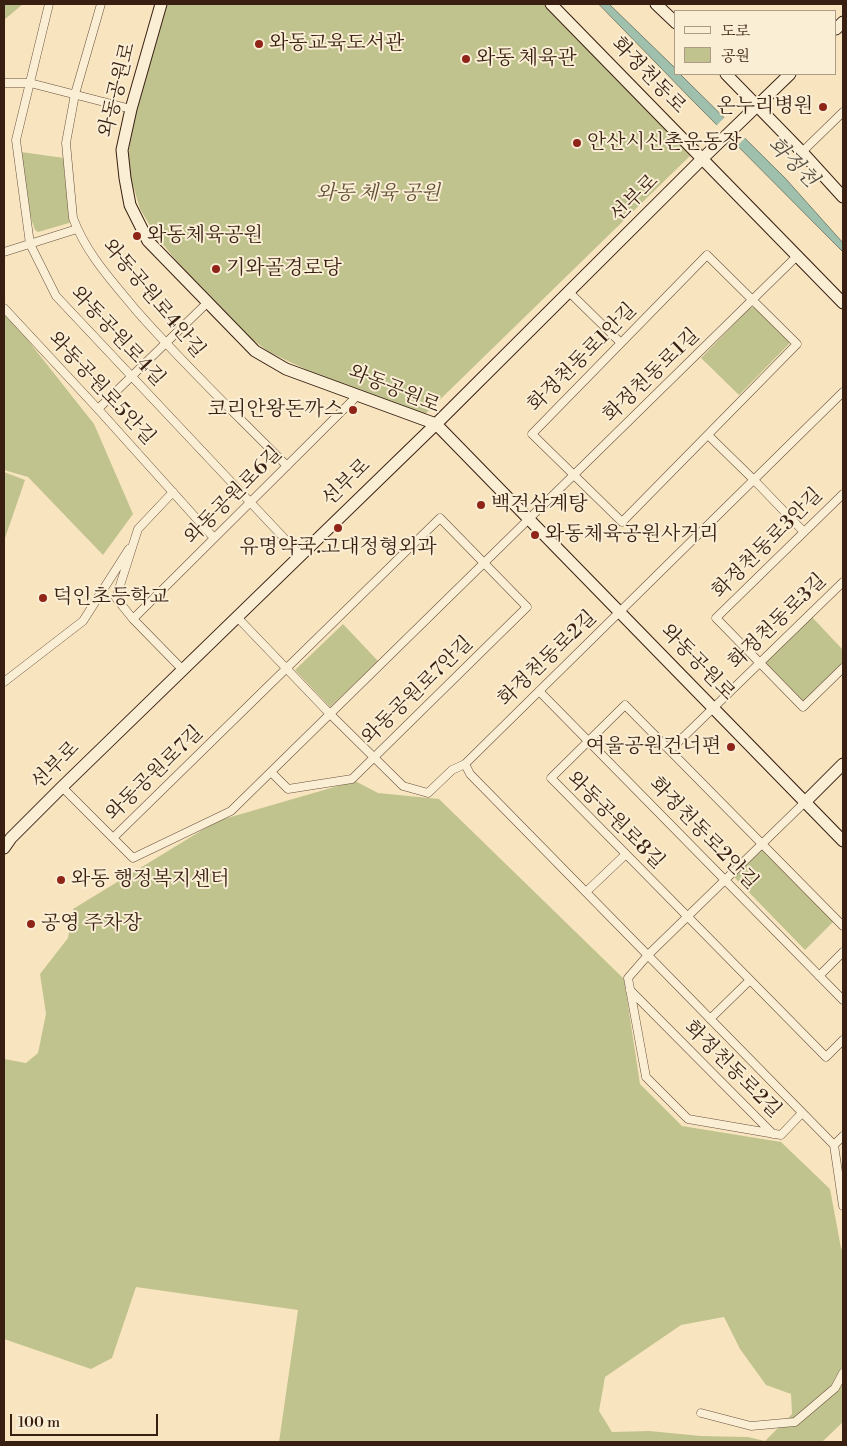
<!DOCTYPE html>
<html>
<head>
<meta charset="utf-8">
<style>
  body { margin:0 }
  #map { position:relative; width:847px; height:1446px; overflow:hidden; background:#f8e5bf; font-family:"Libre Bodoni","Noto Serif KR",serif }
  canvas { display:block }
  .frame { position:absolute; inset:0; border:5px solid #391f12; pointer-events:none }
  .legend { position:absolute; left:674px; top:10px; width:162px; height:65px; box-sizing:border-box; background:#faeed5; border:1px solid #ad9b87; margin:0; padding:6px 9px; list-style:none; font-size:15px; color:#391f12 }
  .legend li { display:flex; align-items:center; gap:10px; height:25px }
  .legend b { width:25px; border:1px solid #ad9b87 }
  .scale { position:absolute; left:10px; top:1414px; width:148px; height:22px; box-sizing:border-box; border:2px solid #391f12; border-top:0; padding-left:6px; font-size:15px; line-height:18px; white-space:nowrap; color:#391f12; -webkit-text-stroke:4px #faeed5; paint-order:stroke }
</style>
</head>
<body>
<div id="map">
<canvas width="847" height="1446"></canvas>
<div class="frame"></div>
<ul class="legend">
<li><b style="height:6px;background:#faeed5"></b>도로</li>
<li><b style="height:14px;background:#c1c38f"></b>공원</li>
</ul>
<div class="scale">100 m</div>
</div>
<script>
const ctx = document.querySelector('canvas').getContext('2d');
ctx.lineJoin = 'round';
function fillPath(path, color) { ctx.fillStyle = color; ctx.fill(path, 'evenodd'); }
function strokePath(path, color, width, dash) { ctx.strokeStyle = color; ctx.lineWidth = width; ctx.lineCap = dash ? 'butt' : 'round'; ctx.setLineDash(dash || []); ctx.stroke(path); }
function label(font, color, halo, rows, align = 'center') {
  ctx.font = font + ' "Libre Bodoni","Noto Serif KR",serif'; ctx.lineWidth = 4; ctx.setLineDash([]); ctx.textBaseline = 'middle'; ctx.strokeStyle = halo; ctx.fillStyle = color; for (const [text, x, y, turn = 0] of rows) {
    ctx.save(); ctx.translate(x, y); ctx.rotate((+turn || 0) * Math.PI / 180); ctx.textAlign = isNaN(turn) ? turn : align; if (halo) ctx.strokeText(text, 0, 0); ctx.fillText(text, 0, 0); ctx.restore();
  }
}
const green = new Path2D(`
  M 4,4 L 23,4 L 4,20 Z
  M 164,4 L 548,4 L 693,153 L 417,422 L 269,352 L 240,330 L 174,258 L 155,234 L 140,209 L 127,165 L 132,127 Z
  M 21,152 L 64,158 L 64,171 L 71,220 L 69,223 L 38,232 L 35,230 L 20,185 Z
  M 754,307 L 789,340 L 789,344 L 739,395 L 701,358 L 750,308 Z
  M 4,310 L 94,424 L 133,514 L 103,555 L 28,477 L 4,470 Z
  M 4,472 L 25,480 L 4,541 Z
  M 811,616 L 843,650 L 843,665 L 804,704 L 763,662 Z
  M 343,624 L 378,661 L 330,707 L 295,670 Z
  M 355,781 L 378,793 L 439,799 L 624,979 L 640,1084 L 682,1126 L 781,1142 L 830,1189 L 841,1248 L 843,1250 L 843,1422 L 822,1442 L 279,1442 L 298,1310 L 136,1287 L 112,1358 L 91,1369 L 4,1339 L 4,1059 L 26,1063 L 38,1053 L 46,1014 L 40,974 L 68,938 L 73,909 L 217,821 ZM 724,1317 L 740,1349 L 766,1385 L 791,1394 L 792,1414 L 765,1441 L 748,1437 L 701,1436 L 649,1431 L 612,1432 L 599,1411 L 605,1377 L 681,1325 Z
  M 763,847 L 835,920 L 805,950 L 734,877 Z`);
const water = new Path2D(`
  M 599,4 L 609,4 L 676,69 L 676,74 L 680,74 L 785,178 L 843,243 L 843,252 L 695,103 Z`);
const pier = new Path2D(`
  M 726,116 L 747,136 L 736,147 L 715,127 Z`);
const street = new Path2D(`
  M 49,4 L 16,140 L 30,244 L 56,296 L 300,555
  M 101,4 L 75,94 L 66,143 L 73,218 C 86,253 111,280 135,309 C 183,364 236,414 287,466
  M 4,83 L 30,83 L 131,109
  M 802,152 L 843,112
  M 4,252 L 77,229
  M 707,255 L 797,344 L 622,522 L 532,434 Z
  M 568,291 L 621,343
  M 4,308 L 98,409 L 214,538
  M 98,409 L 208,302
  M 708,435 L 754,480 L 804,532
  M 173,492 L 138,529 L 116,598 L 133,619 L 182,669
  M 843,494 L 716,618 L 803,707 L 843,668
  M 237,617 L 330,714 L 403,786 L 428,793 L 452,770 L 465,764
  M 133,619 L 358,395
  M 4,682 L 83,621 L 129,549
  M 539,691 L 843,1000
  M 670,750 L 843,582
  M 271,772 L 288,789 L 352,779 L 527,607 L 440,518 L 113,838 L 133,858 L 231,811 L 797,256
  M 62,787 L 113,838
  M 586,892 L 626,854
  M 843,926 L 625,705 L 551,778 L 826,1057 L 843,1040
  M 819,976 L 843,952
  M 630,990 L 773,1134
  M 710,1019 L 750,980
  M 802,1113 L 781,1135 L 688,1119 L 646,1077 L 628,978 L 648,955 L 805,802
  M 834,1145 L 470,774 L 465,764 L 843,392
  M 834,1145 L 843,1206
  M 834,1145 L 843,1136
  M 701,1413 L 751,1426 L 795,1422 L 835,1388 L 843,1373`);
const secondary = new Path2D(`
  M 161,4 L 131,109 L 122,150 L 125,178 L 130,205 L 148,241 L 255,351 L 286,369 L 436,424 L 843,841
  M 551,4 L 843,303
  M 656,4 L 676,23
  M 836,29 L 843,22
  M 726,74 L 802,152 L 843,197
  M 805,802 L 843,764
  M 4,848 L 11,838 L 62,787 L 436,424 L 702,159 L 790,74`);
const markers = [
  [259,44,5,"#8f2418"],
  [466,59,5,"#8f2418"],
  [823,107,5,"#8f2418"],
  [577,143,5,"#8f2418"],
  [137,236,5,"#8f2418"],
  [216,269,5,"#8f2418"],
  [353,410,5,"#8f2418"],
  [481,505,5,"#8f2418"],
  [338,528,5,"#8f2418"],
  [535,535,5,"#8f2418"],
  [43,598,5,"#8f2418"],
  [731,747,5,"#8f2418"],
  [61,880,5,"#8f2418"],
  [31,924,5,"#8f2418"]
];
const poiNames = [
  ["와동교육도서관",269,44],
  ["와동 체육관",476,59],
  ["온누리병원",813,107,"right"],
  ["안산시신촌운동장",587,143],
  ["와동체육공원",147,236],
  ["기와골경로당",226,269],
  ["코리안왕돈까스",343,410,"right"],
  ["백건삼계탕",491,505],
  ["와동체육공원사거리",545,535],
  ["유명약국.고대정형외과",338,548,"center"],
  ["덕인초등학교",53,598],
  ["여울공원건너편",721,747,"right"],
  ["와동 행정복지센터",71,880],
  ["공영 주차장",41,924]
];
const streetNames = [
  ["화정천동로",648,76,46],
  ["와동공원로",118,90,-76],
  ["선부로",635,199,-45],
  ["와동공원로4안길",153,299,50],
  ["와동공원로4길",117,337,47],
  ["화정천동로1안길",583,358,-45],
  ["화정천동로1길",652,376,-44],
  ["와동공원로5안길",101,389,47],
  ["와동공원로",394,390,22],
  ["선부로",347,483,-44],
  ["와동공원로6길",234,496,-45],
  ["화정천동로3안길",768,544,-45],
  ["화정천동로3길",778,622,-44],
  ["화정천동로2길",548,659,-44],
  ["와동공원로",697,663,46],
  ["와동공원로7안길",418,691,-44],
  ["선부로",56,766,-45],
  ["와동공원로7길",155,774,-44],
  ["와동공원로8길",615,821,45],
  ["화정천동로2안길",703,834,46],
  ["화정천동로2길",732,1070,45]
];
const parkNames = [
  ["와동 체육 공원",378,194]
];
const waterNames = [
  ["화정천",792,163,45]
];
fillPath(green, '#c1c38f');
fillPath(water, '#9fc0ac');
strokePath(water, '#76806e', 1);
fillPath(pier, '#f8e5bf');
strokePath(street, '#69503d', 9);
strokePath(secondary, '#391f12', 13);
strokePath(street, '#faeed5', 8);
strokePath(secondary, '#faeed5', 11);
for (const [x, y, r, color] of markers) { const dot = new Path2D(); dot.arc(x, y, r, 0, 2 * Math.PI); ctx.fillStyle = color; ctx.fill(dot); strokePath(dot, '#faeed5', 2); }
label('20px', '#391f12', '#faeed5', poiNames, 'left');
label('20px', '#391f12', '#faeed5', streetNames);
label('italic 20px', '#625038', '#faeed5', parkNames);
label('italic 21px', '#584f40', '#faeed5', waterNames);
</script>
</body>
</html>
